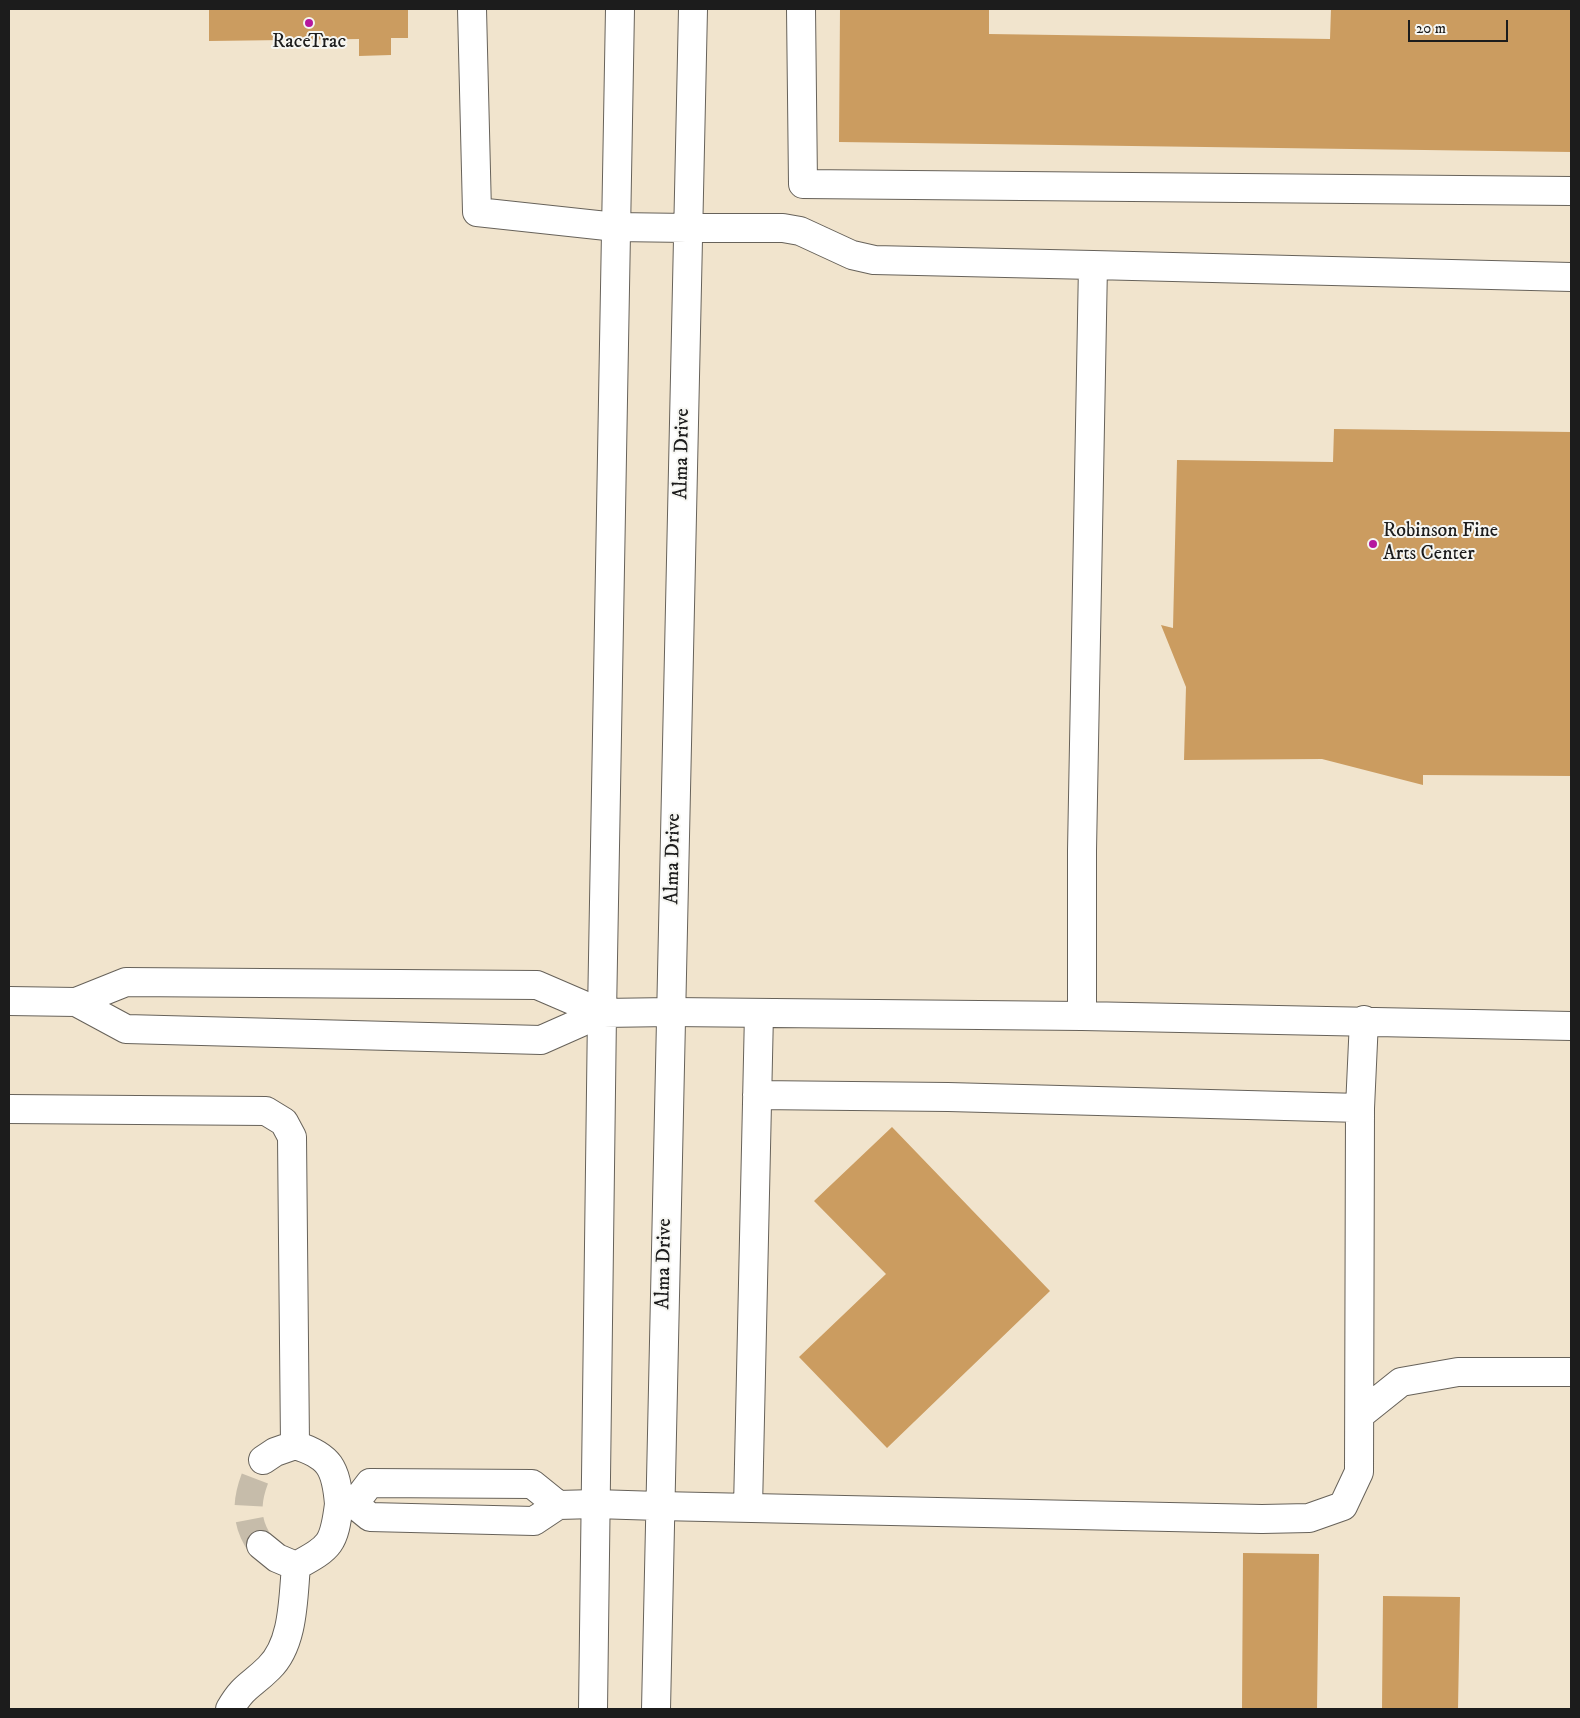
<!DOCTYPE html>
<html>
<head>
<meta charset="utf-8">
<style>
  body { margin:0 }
  #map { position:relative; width:1580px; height:1718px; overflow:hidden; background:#f1e4cd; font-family:"IM FELL DW Pica",serif }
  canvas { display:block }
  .frame { position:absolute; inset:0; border:10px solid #1c1c1c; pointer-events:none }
  .scale { position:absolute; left:1408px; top:20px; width:100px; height:22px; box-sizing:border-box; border:2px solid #1c1c1c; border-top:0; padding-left:6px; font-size:15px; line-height:18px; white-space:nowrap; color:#1c1c1c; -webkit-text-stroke:4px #f6f6f2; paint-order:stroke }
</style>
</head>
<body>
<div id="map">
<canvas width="1580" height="1718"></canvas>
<div class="frame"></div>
<div class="scale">20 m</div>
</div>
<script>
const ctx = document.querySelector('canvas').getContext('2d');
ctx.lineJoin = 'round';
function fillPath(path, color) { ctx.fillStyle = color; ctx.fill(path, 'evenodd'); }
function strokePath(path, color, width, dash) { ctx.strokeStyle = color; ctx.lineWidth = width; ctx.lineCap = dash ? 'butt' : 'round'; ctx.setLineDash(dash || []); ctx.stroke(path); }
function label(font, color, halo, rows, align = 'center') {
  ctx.font = font + ' "IM FELL DW Pica",serif'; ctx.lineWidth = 4; ctx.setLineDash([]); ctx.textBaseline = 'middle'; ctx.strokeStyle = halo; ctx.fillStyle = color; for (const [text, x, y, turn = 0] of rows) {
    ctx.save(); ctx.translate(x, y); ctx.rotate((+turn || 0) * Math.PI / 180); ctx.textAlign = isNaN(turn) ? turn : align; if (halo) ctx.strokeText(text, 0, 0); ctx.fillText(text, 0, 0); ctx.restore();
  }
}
const building = new Path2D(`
  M 209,9 L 408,9 L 408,38 L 391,38 L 391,55 L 359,56 L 359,39 L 209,41 Z
  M 840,9 L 989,9 L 989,34 L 1330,39 L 1331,9 L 1571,9 L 1571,152 L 839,142 Z
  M 1334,429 L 1571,432 L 1571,776 L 1423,775 L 1423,785 L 1322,759 L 1184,760 L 1186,687 L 1161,625 L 1173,628 L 1177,460 L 1333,462 Z
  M 892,1127 L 1050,1291 L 887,1448 L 799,1357 L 886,1274 L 814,1201 Z
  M 1243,1553 L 1319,1554 L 1317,1709 L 1242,1709 Z
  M 1383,1596 L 1460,1597 L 1458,1709 L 1382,1709 Z`);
const minorTunnel = new Path2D(`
  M 261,1545 C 240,1516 249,1489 263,1460`);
const minor = new Path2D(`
  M 472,9 L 477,212 L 616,227
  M 801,9 L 803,184 L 1571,191
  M 688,228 L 783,228 L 800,231 L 852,255 L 874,260 L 1093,265
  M 9,1001 L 76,1002 L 126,982 L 537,985 L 602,1013
  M 76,1002 L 126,1029 L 541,1040 L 602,1013
  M 671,1012 L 1082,1016 L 1571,1026
  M 1082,1016 L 1082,850 L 1093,265 L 1571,277
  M 757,1095 L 948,1097 L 1360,1108
  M 9,1109 L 266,1111 L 284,1122 L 292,1137 L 295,1445 C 330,1456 336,1468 339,1504 L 354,1504
  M 1361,1414 L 1401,1382 L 1458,1372 L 1571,1372
  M 263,1460 L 275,1452 L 295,1445
  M 558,1505 L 532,1484 L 370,1483 L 354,1504 L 370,1517 L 534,1521 L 558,1505 L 595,1504
  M 659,1506 L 1262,1519 L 1309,1518 L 1343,1506 L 1359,1472 L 1360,1108 L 1364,1020
  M 748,1508 L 759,1013
  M 261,1545 L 277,1558 L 296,1566
  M 230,1709 C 244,1685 251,1686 269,1668 C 294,1644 293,1598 296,1566 C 331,1547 334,1544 339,1504`);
const major = new Path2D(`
  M 616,227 L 688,228
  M 602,1013 L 671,1012
  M 595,1504 L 659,1506
  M 593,1709 L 602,1013 L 620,9
  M 656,1709 L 693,9`);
const markers = [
  [309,23,5,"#b5179e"],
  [1373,544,5,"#b5179e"]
];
const poiNames = [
  ["RaceTrac",309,43],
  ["Robinson Fine",1383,532,"left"],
  ["Arts Center",1383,555,"left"]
];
const streetNames = [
  ["Alma Drive",683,454,-89],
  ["Alma Drive",674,859,-89],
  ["Alma Drive",665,1264,-89]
];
fillPath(building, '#cb9c60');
strokePath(minorTunnel, '#c6bcaa', 28, [28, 14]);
strokePath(minor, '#67625a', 30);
strokePath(major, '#67625a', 30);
strokePath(minor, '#fff', 28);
strokePath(major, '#fff', 28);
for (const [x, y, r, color] of markers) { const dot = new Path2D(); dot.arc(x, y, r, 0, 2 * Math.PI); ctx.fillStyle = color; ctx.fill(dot); strokePath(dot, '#f6f6f2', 2); }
label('20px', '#1c1c1c', '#f6f6f2', poiNames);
label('20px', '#1c1c1c', '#f6f6f2', streetNames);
</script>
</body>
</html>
